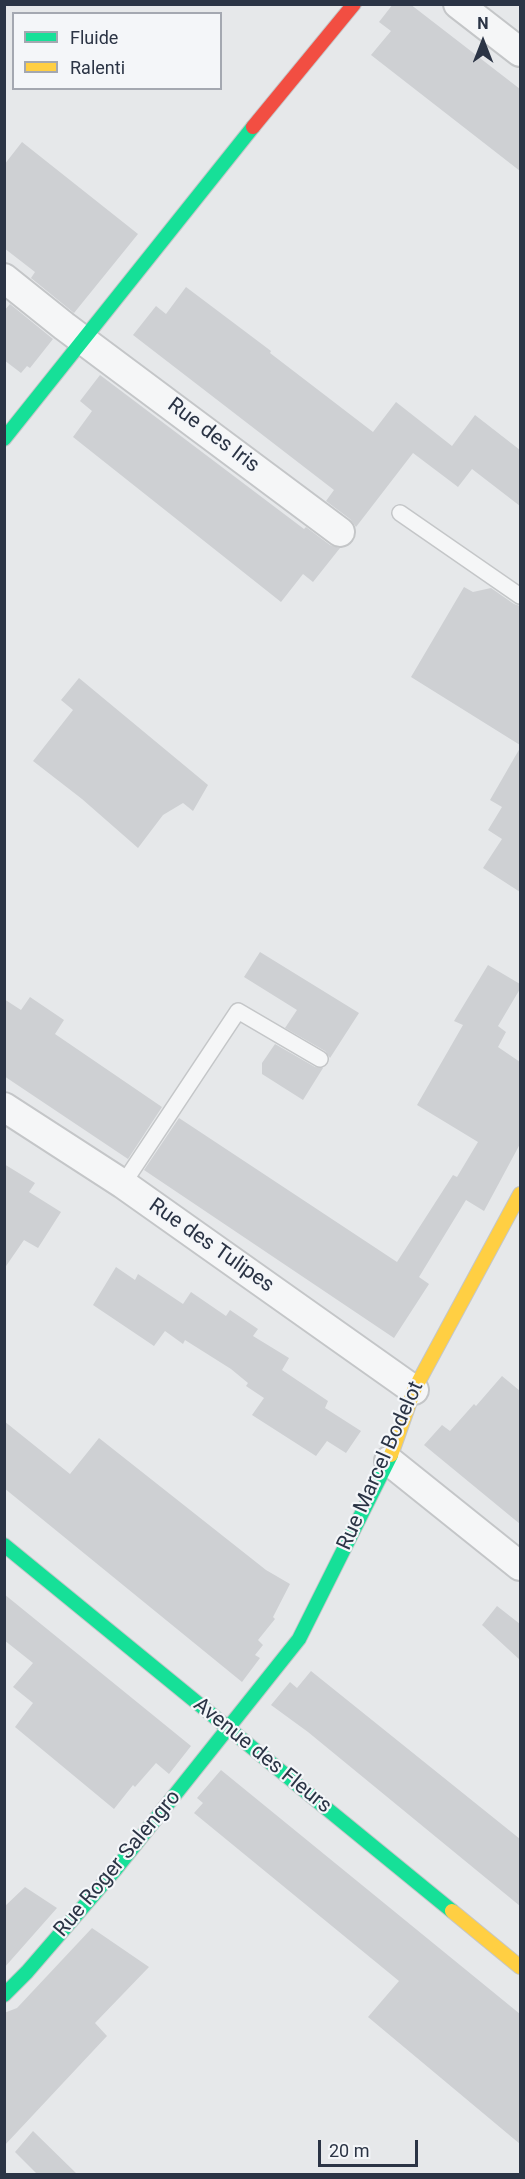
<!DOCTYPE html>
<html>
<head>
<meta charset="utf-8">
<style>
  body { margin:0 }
  #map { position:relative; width:525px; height:2179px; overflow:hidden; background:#e6e8ea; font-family:Roboto,sans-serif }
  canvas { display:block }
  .frame { position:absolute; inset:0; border:6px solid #2b3445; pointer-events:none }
  .legend { position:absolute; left:12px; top:12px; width:210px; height:78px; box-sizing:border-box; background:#f4f6f9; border:2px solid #a4a8b1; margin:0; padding:8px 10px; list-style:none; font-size:18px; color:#2b3445 }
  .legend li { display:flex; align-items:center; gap:12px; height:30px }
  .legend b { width:30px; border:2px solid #a4a8b1 }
  .north { position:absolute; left:453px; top:12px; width:60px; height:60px; -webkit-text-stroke:4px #f4f6f9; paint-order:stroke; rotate:0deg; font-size:16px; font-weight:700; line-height:24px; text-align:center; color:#2b3445 }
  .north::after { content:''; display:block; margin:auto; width:21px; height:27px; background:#2b3445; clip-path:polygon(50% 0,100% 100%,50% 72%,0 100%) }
  .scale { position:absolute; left:318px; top:2140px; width:100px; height:27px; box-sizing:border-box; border:3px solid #2b3445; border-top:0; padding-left:8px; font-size:18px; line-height:21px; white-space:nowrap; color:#2b3445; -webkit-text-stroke:4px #f4f6f9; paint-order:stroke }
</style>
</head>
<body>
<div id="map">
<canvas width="525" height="2179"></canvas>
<div class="frame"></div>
<ul class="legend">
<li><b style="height:8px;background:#16e098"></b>Fluide</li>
<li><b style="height:8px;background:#ffcf43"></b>Ralenti</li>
</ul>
<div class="north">N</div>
<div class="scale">20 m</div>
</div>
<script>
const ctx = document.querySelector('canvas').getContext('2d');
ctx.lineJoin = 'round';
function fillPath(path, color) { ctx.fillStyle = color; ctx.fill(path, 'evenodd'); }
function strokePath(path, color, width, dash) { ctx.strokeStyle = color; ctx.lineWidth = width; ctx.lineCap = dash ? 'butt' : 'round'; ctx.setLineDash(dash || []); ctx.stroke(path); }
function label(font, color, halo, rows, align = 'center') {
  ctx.font = font + ' Roboto,sans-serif'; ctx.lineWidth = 4.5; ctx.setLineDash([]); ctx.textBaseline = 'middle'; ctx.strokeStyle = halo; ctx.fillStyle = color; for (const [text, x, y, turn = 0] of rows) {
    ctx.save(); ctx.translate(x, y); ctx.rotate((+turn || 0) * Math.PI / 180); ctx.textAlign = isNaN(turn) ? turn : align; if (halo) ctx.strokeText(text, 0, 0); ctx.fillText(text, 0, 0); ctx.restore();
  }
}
const building = new Path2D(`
  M 393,4 L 410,4 L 520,89 L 520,171 L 371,55 L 391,31 L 379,22 Z
  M 22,142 L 138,234 L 74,313 L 31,278 L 35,272 L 4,248 L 4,165 Z
  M 186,287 L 271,351 L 270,353 L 373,432 L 396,402 L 452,446 L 475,415 L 520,450 L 520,506 L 472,469 L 458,487 L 413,453 L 356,527 L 350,519 L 326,501 L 334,490 L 133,335 L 156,306 L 166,314 Z
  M 10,304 L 53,339 L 30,368 L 27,366 L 21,373 L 4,360 L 4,311 Z
  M 100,375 L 304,529 L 306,527 L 330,545 L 340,548 L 313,582 L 303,574 L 281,602 L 73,437 L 92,411 L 80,401 Z
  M 464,587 L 473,592 L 491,588 L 514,604 L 520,606 L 520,745 L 411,677 Z
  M 79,678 L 208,785 L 193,811 L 183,803 L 163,815 L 138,848 L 82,799 L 33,761 L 73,710 L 61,700 Z
  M 520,748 L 520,892 L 483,868 L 502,839 L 488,830 L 502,807 L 490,800 Z
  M 260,952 L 359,1013 L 330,1058 L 325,1051 L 285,1028 L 297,1010 L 244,977 Z
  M 488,965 L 520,984 L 520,989 L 498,1026 L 506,1032 L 498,1047 L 520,1062 L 520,1144 L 484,1211 L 466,1200 L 419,1277 L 429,1284 L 394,1338 L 144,1170 L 179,1118 L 397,1262 L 453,1175 L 457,1177 L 478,1142 L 417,1105 L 463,1025 L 454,1021 Z
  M 30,997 L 64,1020 L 55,1034 L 162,1107 L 128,1159 L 4,1076 L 4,999 L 21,1010 Z
  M 275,1044 L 315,1067 L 323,1068 L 303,1100 L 262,1074 L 262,1063 Z
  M 4,1164 L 35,1183 L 29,1192 L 61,1212 L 38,1248 L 24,1240 L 4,1269 Z
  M 116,1267 L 135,1280 L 138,1274 L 183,1304 L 191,1292 L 226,1316 L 230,1310 L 258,1329 L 253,1336 L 289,1358 L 282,1370 L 328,1401 L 325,1408 L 361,1431 L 346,1453 L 327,1441 L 316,1456 L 252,1415 L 264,1398 L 246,1386 L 248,1383 L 231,1369 L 185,1340 L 183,1344 L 165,1331 L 154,1346 L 93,1305 Z
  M 502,1376 L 520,1391 L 520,1524 L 424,1445 L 442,1425 L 450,1431 L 474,1404 L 476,1406 Z
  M 4,1421 L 70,1474 L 99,1438 L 266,1570 L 290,1584 L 273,1617 L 275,1619 L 258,1640 L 263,1645 L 255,1655 L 260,1658 L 242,1682 L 4,1488 Z
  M 4,1594 L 191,1746 L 169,1774 L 156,1763 L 135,1787 L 133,1785 L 114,1809 L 15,1727 L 33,1703 L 13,1687 L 33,1663 L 4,1640 Z
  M 497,1606 L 520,1624 L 520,1660 L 482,1625 Z
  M 311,1671 L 520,1839 L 520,1906 L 308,1732 L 271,1705 L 290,1682 L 297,1688 Z
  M 221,1770 L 520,2014 L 520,2144 L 368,2017 L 399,1981 L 194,1813 L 203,1803 L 197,1798 Z
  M 25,1887 L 57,1908 L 4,1968 L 4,1907 Z
  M 92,1928 L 149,1967 L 95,2023 L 107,2036 L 4,2146 L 4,2013 L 17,2008 Z
  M 33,2131 L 78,2175 L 38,2175 L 15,2152 Z`);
const lane = new Path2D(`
  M 400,513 L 520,596
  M 123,1184 L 238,1011 L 320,1059`);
const street = new Path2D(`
  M 458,4 L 520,52
  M 4,278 L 64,326 L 340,532
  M 4,1107 L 123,1184 L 414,1390
  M 389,1461 L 520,1566`);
const fast = new Path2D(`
  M 4,439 L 253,127
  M 4,1545 L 452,1911
  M 4,1995 L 27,1972 L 115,1870 L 299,1639 L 391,1455`);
const slow = new Path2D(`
  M 391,1455 L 414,1390 L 520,1194
  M 452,1911 L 520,1967`);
const jam = new Path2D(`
  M 253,127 L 354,4`);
const streetNames = [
  ["Rue des Iris",213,436,37],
  ["Rue des Tulipes",211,1246,35],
  ["Rue Marcel Bodelot",381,1466,-66],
  ["Avenue des Fleurs",262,1756,39],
  ["Rue Roger Salengro",118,1864,-50]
];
fillPath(building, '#ced0d3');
strokePath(lane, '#c4c6c8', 18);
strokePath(street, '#c4c6c8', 32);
strokePath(fast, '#c4c6c8', 16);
strokePath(slow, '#c4c6c8', 16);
strokePath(jam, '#c4c6c8', 16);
strokePath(lane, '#f5f6f7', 15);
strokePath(street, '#f5f6f7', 28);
strokePath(fast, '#16e098', 14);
strokePath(slow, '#ffcf43', 14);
strokePath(jam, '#f24e42', 14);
label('21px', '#2b3445', '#f4f6f9', streetNames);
</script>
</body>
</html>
